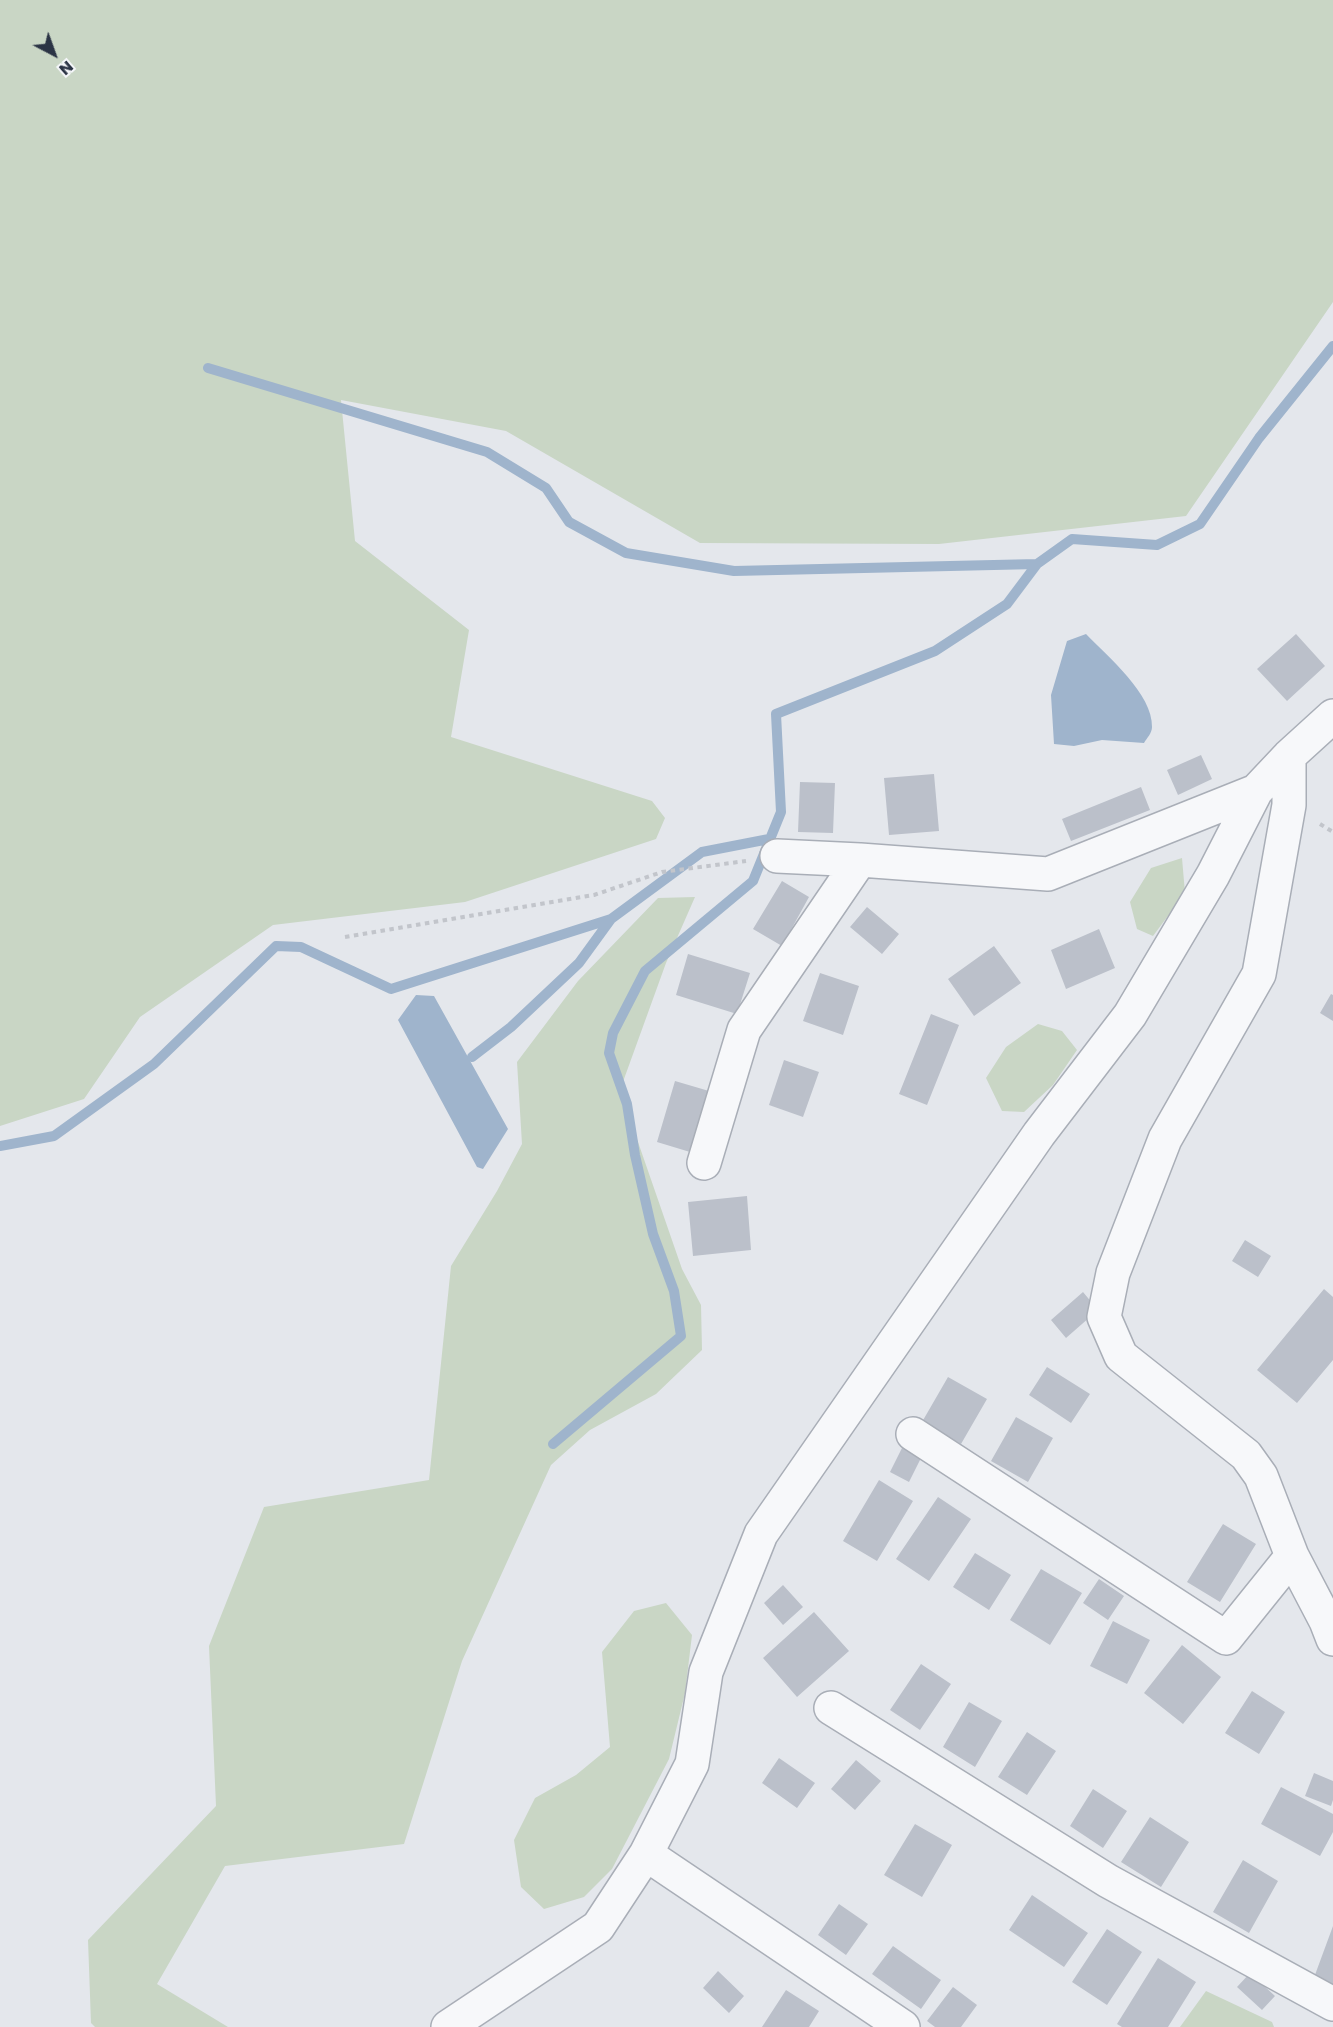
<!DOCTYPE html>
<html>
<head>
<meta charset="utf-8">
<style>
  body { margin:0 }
  #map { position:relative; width:1333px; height:2027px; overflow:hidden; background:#e4e7ec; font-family:Poppins,sans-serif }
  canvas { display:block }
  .north { position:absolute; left:24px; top:24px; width:60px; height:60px; -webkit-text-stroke:4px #f4f6f9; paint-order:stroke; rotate:139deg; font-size:16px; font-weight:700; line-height:24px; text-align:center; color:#2b3445 }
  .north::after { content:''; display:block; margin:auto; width:21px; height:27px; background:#2b3445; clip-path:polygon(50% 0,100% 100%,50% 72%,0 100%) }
</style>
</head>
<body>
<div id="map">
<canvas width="1333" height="2027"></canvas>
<div class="north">N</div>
</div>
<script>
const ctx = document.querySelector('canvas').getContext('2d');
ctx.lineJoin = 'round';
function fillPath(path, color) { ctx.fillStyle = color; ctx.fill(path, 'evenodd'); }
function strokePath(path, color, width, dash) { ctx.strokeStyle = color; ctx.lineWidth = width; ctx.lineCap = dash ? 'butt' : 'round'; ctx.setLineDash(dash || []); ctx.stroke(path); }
const green = new Path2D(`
  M 0,0 L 1333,0 L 1333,302 L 1186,516 L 939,544 L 700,543 L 506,431 L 341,400 L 355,541 L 469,630 L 451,737 L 652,801 L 665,818 L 656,839 L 465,902 L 273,925 L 140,1017 L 84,1099 L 0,1126 Z
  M 1182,858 L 1185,893 L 1153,936 L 1137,929 L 1130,902 L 1151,868 Z
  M 695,897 L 666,963 L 620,1090 L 682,1269 L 701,1305 L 702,1350 L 656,1394 L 590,1430 L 551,1465 L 462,1661 L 404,1844 L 225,1866 L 157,1984 L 228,2027 L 95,2027 L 91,2023 L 88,1940 L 216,1806 L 209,1646 L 264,1507 L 429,1480 L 451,1266 L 497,1191 L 522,1144 L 517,1062 L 578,981 L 658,898 Z
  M 1038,1024 L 1062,1031 L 1077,1050 L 1053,1085 L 1024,1112 L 1002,1111 L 986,1078 L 1006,1047 Z
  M 666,1603 L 692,1635 L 685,1693 L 669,1759 L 612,1869 L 584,1897 L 544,1909 L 521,1887 L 514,1840 L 535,1798 L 576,1775 L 610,1747 L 602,1652 L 634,1611 Z
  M 1206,1991 L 1272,2022 L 1274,2027 L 1180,2027 Z`);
const water = new Path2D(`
  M 1086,634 C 1108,657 1153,694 1152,727 C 1152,733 1147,738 1144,743 L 1102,740 L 1074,746 L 1054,744 L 1051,695 L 1067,641 Z
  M 416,995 L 434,996 L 508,1129 L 483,1169 L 477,1167 L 398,1020 Z`);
const stream = new Path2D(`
  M 208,368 L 487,452 L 546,488 L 569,522 L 626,553 L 734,571 L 1037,564 L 1072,539 L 1157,545 L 1200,524 L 1259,438 L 1333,346
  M 472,1057 L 511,1027 L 579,963 L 611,919 L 702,852 L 769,839
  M 0,1146 L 54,1136 L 154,1064 L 276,946 L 301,947 L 391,989 L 611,919
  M 553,1444 L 681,1336 L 674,1291 L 653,1234 L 635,1155 L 627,1104 L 609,1053 L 613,1033 L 645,971 L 753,881 L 781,812 L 776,714 L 935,651 L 1007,604 L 1037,564`);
const building = new Path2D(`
  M 1296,634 L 1325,666 L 1287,701 L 1257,669 Z
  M 1201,755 L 1212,779 L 1178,795 L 1167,770 Z
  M 934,774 L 939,831 L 889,835 L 884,778 Z
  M 800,782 L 835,783 L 833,833 L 798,832 Z
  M 1141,787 L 1150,810 L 1071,841 L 1062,819 Z
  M 782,881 L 809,897 L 782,946 L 753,929 Z
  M 867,907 L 899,934 L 882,954 L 850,927 Z
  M 1099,929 L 1115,968 L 1066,989 L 1051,950 Z
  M 994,946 L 1021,983 L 974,1016 L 948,979 Z
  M 688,954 L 750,973 L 737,1014 L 676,995 Z
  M 820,973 L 859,986 L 843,1035 L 803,1021 Z
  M 1331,994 L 1333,995 L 1333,1021 L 1320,1013 Z
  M 931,1014 L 959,1025 L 927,1105 L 899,1094 Z
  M 784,1060 L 819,1072 L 803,1117 L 769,1105 Z
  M 675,1081 L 709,1091 L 690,1152 L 657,1142 Z
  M 747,1196 L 751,1250 L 693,1256 L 688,1202 Z
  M 1245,1240 L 1271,1256 L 1258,1277 L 1232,1261 Z
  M 1324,1289 L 1333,1297 L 1333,1360 L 1297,1403 L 1257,1370 Z
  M 1083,1292 L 1098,1310 L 1066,1338 L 1051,1320 Z
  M 1047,1367 L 1090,1394 L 1071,1423 L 1029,1395 Z
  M 948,1377 L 987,1399 L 961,1444 L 922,1422 Z
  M 1016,1417 L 1053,1438 L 1028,1482 L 991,1461 Z
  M 903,1446 L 922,1456 L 909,1482 L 890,1472 Z
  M 879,1480 L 913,1501 L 877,1561 L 843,1541 Z
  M 938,1497 L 971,1519 L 929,1581 L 896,1559 Z
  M 1223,1524 L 1256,1544 L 1220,1602 L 1187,1582 Z
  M 975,1553 L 1011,1575 L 989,1610 L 953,1587 Z
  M 1041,1569 L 1082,1593 L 1050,1645 L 1010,1620 Z
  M 1099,1579 L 1124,1596 L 1108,1620 L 1083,1603 Z
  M 783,1585 L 803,1607 L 783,1625 L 764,1603 Z
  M 814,1612 L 849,1651 L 797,1697 L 763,1658 Z
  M 1113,1621 L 1150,1640 L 1127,1684 L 1090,1666 Z
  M 1182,1645 L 1221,1677 L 1183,1724 L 1144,1693 Z
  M 921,1664 L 951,1684 L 920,1730 L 890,1710 Z
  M 1252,1691 L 1285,1712 L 1259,1754 L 1225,1733 Z
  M 969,1702 L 1002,1721 L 975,1767 L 943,1747 Z
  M 1027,1732 L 1056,1751 L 1027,1795 L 998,1777 Z
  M 779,1758 L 815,1783 L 797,1808 L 762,1783 Z
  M 856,1760 L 881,1781 L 855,1810 L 831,1789 Z
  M 1314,1773 L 1333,1781 L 1333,1800 L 1331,1806 L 1305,1796 Z
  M 1281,1787 L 1333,1814 L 1333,1832 L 1320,1856 L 1261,1824 Z
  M 1093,1789 L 1127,1811 L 1103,1848 L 1070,1826 Z
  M 1150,1817 L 1189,1842 L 1161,1887 L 1121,1862 Z
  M 915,1824 L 952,1845 L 922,1897 L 884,1875 Z
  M 1243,1860 L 1278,1881 L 1249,1933 L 1213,1912 Z
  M 1032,1895 L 1088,1933 L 1064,1967 L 1009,1930 Z
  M 839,1904 L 868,1924 L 846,1955 L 818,1935 Z
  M 1333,1926 L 1333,1990 L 1312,1983 Z
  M 1107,1929 L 1142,1952 L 1107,2005 L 1072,1982 Z
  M 893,1946 L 941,1980 L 921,2009 L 872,1974 Z
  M 1158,1958 L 1196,1982 L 1168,2027 L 1122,2027 L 1117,2024 Z
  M 718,1971 L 744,1996 L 729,2013 L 703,1988 Z
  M 1250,1973 L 1275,1996 L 1262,2010 L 1237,1987 Z
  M 953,1987 L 977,2005 L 961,2027 L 935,2027 L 927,2021 Z
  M 786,1990 L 819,2011 L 809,2027 L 762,2027 Z`);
const path = new Path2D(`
  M 1320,824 L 1333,832
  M 345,937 L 594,895 L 662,872 L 746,861`);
const street = new Path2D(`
  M 1289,756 L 1289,805 L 1259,974 L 1165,1139 L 1113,1273 L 1104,1317 L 1121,1356 L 1246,1455 L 1261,1476 L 1292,1556 L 1326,1621 L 1333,1639
  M 777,856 L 860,860 L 1048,874 L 1256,791
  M 704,1163 L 744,1030 L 860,860
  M 913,1434 L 1226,1638 L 1292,1556
  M 831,1708 L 1108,1881 L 1333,2004
  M 646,1854 L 903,2027
  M 448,2027 L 598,1927 L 646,1854 L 692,1764 L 706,1672 L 761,1534 L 1039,1134 L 1130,1015 L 1213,875 L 1256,791 L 1289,756 L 1333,716`);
fillPath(green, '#c9d6c5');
fillPath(water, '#9fb4cc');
strokePath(stream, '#9fb4cc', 10);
fillPath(building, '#bbc0ca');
strokePath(street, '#a9aeb7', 36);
strokePath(path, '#c2c5cb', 4, [4.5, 4.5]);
strokePath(street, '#f7f8fa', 33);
</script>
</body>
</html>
